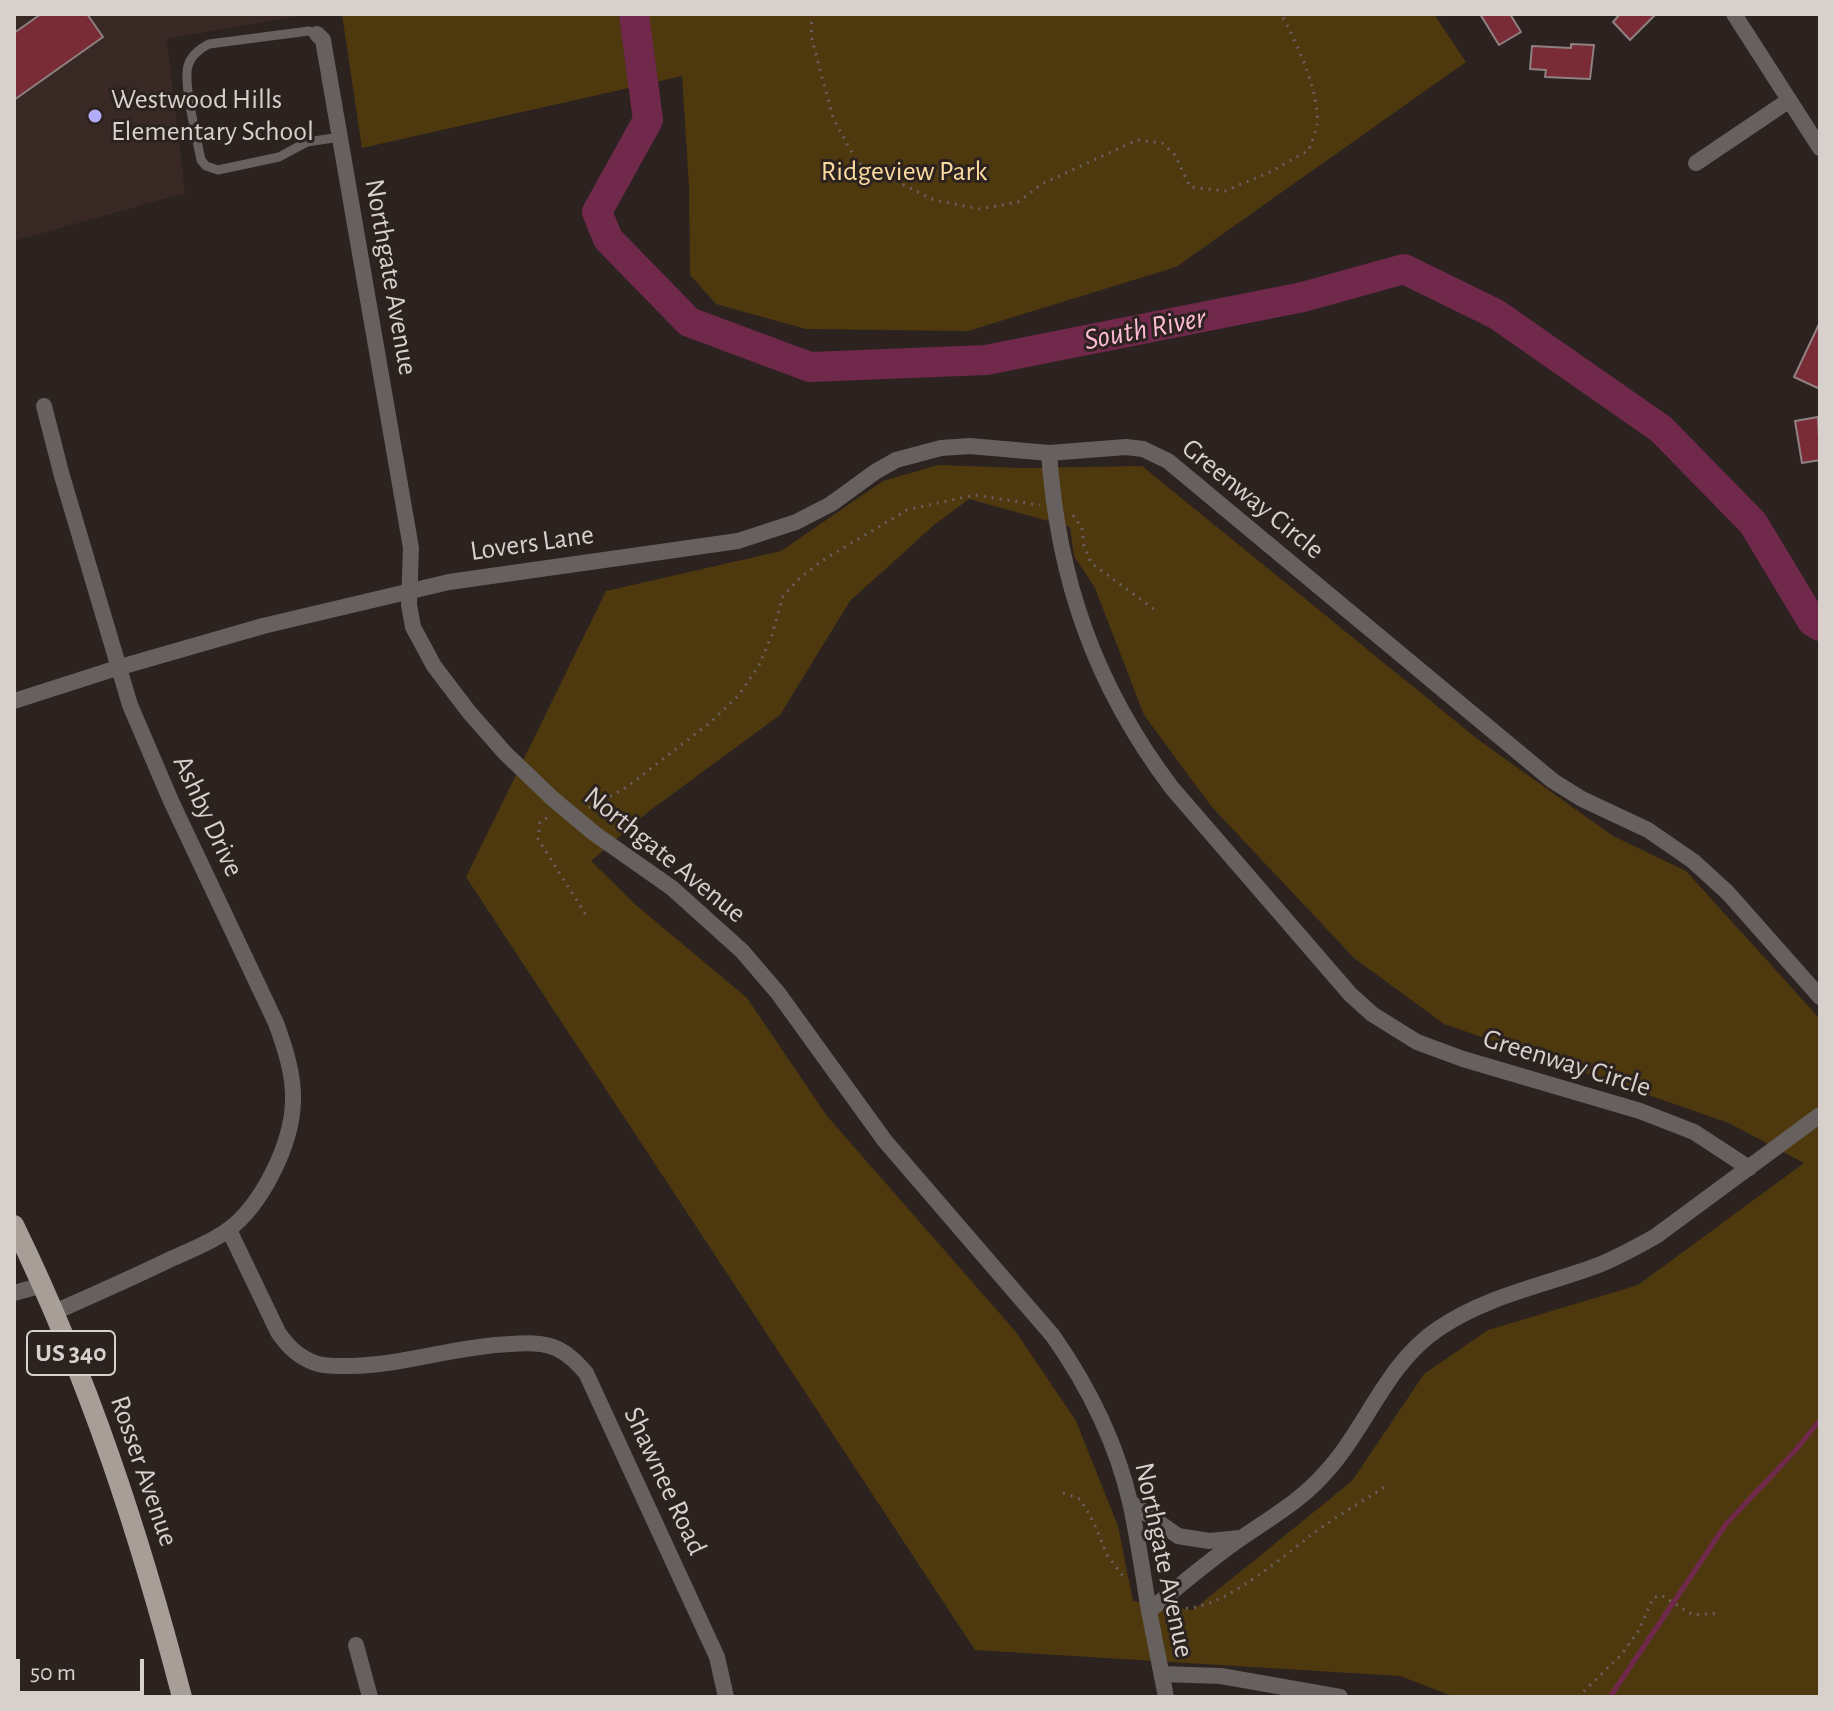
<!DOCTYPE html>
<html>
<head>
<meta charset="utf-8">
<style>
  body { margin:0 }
  #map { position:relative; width:1834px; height:1711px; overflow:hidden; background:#2c221f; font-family:"Alegreya Sans",sans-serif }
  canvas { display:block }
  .frame { position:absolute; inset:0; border:16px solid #d7d0cd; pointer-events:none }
  .scale { position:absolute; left:16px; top:1659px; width:128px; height:36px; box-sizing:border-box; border:4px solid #d7d0cd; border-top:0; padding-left:10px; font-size:24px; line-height:28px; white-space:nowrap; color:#d7d0cd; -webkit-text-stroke:6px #2c221f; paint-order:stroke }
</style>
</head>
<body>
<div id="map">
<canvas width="1834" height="1711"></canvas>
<div class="frame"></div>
<div class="scale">50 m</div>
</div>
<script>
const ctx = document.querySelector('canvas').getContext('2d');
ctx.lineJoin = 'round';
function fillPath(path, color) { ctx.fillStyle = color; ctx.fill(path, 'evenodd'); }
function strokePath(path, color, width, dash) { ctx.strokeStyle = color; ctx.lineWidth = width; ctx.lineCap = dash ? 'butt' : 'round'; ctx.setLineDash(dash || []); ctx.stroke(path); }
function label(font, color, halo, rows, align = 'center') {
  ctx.font = font + ' "Alegreya Sans",sans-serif'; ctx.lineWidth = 6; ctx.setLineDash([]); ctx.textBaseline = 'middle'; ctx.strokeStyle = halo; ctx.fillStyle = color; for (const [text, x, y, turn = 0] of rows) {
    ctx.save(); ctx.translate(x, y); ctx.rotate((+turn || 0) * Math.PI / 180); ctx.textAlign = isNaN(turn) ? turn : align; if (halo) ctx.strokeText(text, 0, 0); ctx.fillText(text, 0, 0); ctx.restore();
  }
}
const built = new Path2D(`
  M 14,14 L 309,14 L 167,39 L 185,193 L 14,241 Z`);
const green = new Path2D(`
  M 342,14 L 1434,14 L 1466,62 L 1176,267 L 968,331 L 806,329 L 716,304 L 690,275 L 689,186 L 682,76 L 362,148 Z
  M 938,465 L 1021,468 L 1142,466 L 1480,741 L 1613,836 L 1686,871 L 1820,1019 L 1820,1697 L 1455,1697 L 1400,1676 L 975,1650 L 466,877 L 606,591 L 781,551 L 883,481 ZM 969,499 L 1070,527 L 1074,556 L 1095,588 L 1144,715 L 1211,806 L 1354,958 L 1444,1024 L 1729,1123 L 1804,1163 L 1638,1285 L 1488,1330 L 1424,1374 L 1352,1481 L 1193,1610 L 1133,1601 L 1118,1526 L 1076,1421 L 1016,1332 L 827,1116 L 747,998 L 636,905 L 591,861 L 648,812 L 780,715 L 850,601 L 934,525 Z`);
const stream = new Path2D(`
  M 1610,1697 L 1726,1524 L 1794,1452 L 1820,1420`);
const river = new Path2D(`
  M 634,14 L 648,120 L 597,212 L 608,239 L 689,322 L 810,367 L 986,360 L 1303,297 L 1404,269 L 1496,314 L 1661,429 L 1753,523 L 1812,621 L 1820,626`);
const building = new Path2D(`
  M 41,14 L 87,14 L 103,37 L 14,100 L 14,33 Z
  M 1480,14 L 1510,14 L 1521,32 L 1499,45 Z
  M 1620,14 L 1656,14 L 1630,40 L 1613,22 Z
  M 1571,44 L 1594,45 L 1590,79 L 1545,77 L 1546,70 L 1530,69 L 1532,46 L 1571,48 Z
  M 1820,322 L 1820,389 L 1794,377 Z
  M 1818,417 L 1820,460 L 1802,463 L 1795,421 Z`);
const path = new Path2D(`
  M 812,14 L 811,36 L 833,118 L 857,162 L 934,200 L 980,209 L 1018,202 L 1042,184 L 1137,140 L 1162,143 L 1175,155 L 1190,187 L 1225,191 L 1270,172 L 1309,150 C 1311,142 1315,134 1317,126 C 1321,96 1296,40 1281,14
  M 1073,515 L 1082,528 L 1084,546 L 1091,563 L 1158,612
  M 589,808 L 627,787 L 712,721 L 739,695 L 759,665 L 772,635 L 783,596 L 800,578 L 823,560 L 907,510 L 974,495 L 1040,505
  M 547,818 L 540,822 L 538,839 L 586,915
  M 1063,1493 L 1080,1499 L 1094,1523 L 1107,1555 L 1126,1580
  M 1178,1608 C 1222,1614 1290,1549 1325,1525 C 1346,1511 1367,1498 1388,1485
  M 1578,1697 L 1621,1655 L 1639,1630 L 1653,1598 L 1661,1595 L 1693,1615 L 1719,1613`);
const service = new Path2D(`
  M 317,34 L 309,31 L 209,44 C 199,49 191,55 188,66 C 183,84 197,139 201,160 L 206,166 L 218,170 L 279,157 L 307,142 L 340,137`);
const minor = new Path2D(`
  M 1734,14 L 1820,148
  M 317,34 L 323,40 L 411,548 L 409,605 L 413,627 L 434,666 L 469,712 L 505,753 L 553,799 L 595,834 L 672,888 L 742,951 L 778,993 L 885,1141 L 1053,1336 C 1088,1386 1116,1442 1130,1502 C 1138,1538 1143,1575 1149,1611
  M 1696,163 L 1788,101
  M 44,406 L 62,476 L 130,705 L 171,801 L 276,1023 C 285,1048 294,1075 293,1101 C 292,1144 262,1205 228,1230 C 212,1242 191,1250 173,1258 C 134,1277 95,1294 55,1312
  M 1049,453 C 1058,580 1095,686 1172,788 L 1350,994 L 1372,1014 L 1417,1042 L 1463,1059 L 1640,1111 L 1694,1132 L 1749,1168
  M 14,701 L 117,668 L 263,626 L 449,582 L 738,541 L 796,522 L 831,504 L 875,472 L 896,460 L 941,448 L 970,446 L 1049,453 L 1126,447 L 1143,449 L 1168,461 L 1553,781 L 1582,799 L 1648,830 L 1693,861 L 1728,893 L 1820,997
  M 229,1230 L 278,1332 C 287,1346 298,1357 315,1363 C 326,1367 339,1366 351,1366 C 405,1365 456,1346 510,1344 C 526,1343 543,1342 558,1349 C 570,1355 578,1364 586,1373 L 717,1657 L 726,1697
  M 14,1293 L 43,1285
  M 356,1645 L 370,1697
  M 1162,1674 L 1221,1676 L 1340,1697`);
const tertiary = new Path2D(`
  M 1130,1502 L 1178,1536 L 1209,1541 L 1240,1538
  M 1166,1697 L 1149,1611 C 1179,1586 1208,1561 1240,1539 C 1270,1518 1302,1500 1326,1472 C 1367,1427 1386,1364 1438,1329 C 1486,1296 1542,1286 1596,1266 C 1617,1258 1636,1247 1656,1236 L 1820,1115`);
const primary = new Path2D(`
  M 14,1225 C 89,1379 139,1532 182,1697`);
const markers = [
  [95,116,8,"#b3adf9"]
];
const shields = [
  [71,1353,88]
];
const shieldNames = [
  ["US 340",71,1353]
];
const poiNames = [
  ["Westwood Hills",111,100],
  ["Elementary School",111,132]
];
const parkNames = [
  ["Ridgeview Park",904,172]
];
const streetNames = [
  ["Northgate Avenue",391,277,80],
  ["Greenway Circle",1253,499,39],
  ["Lovers Lane",532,543,-8],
  ["Ashby Drive",208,816,65],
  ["Northgate Avenue",665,855,39],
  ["Greenway Circle",1567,1063,17],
  ["Rosser Avenue",144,1471,71],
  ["Shawnee Road",665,1481,65],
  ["Northgate Avenue",1164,1560,78]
];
const waterNames = [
  ["South River",1145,329,-11]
];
fillPath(built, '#392924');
fillPath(green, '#4e390f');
strokePath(stream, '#70294b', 5);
strokePath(river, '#70294b', 30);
fillPath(building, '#792c36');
strokePath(building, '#8f8182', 2);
strokePath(path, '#685f5c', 3, [2, 6]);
strokePath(service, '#66615e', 9);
strokePath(minor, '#66615e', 16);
strokePath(tertiary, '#66615e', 16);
strokePath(primary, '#a79e97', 20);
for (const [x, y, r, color] of markers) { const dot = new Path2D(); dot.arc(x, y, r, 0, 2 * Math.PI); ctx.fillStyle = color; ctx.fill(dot); strokePath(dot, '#2c221f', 3); }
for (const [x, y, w] of shields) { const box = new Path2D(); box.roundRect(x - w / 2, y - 22, w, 44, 6); ctx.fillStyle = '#2c221f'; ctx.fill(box); strokePath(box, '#d7d0cd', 2); }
label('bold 26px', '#d7d0cd', null, shieldNames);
label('28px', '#d7d0cd', '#2c221f', poiNames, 'left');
label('28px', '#fbdaa0', '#2c221f', parkNames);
label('28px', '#d7d0cd', '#2c221f', streetNames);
label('italic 30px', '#febcd6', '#2c221f', waterNames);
</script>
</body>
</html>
